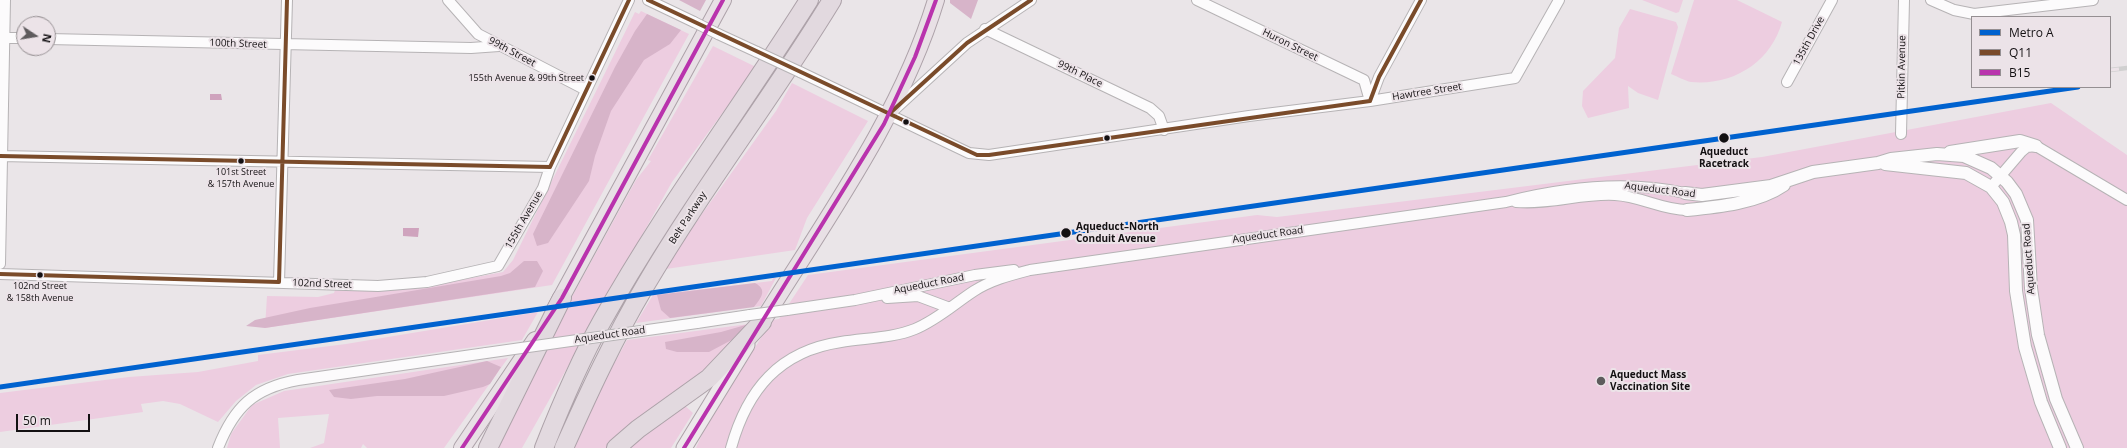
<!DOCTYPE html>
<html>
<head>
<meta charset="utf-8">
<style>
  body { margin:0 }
  #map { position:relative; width:2127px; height:448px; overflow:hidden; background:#eae5e8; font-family:"Open Sans",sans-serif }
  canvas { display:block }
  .legend { position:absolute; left:1971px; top:16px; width:140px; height:72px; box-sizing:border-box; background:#ece3e8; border:1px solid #958f92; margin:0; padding:5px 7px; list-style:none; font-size:12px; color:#131012 }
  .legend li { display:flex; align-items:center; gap:8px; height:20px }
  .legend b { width:20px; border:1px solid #958f92 }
  .north { position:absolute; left:16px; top:16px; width:40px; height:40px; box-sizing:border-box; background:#ece3e8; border:1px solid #958f92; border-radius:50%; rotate:102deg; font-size:11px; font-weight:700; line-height:16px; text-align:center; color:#131012 }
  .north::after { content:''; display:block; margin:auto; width:14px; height:18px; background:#5e5b5d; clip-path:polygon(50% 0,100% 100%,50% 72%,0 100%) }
  .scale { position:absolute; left:16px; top:414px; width:74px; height:18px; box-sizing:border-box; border:2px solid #131012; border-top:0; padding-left:5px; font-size:12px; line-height:14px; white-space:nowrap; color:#131012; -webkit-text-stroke:3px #ece3e8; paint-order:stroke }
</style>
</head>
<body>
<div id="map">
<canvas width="2127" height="448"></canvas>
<ul class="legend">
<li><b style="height:5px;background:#0062cf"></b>Metro A</li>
<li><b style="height:5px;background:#7a4b2a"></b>Q11</li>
<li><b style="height:5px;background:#b933ad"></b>B15</li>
</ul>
<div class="north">N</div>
<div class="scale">50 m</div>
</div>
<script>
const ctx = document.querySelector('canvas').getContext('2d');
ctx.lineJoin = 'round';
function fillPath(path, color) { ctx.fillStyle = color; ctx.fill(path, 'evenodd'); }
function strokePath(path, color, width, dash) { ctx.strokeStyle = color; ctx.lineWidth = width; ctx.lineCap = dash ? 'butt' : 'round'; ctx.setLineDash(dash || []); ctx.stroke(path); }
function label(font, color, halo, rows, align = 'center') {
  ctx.font = font + ' "Open Sans",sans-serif'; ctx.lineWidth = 4; ctx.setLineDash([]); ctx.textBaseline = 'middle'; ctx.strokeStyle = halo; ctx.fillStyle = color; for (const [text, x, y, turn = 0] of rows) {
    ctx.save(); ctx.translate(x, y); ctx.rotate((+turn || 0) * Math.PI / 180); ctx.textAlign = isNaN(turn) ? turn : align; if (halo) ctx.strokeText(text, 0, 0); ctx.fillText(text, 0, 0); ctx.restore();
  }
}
const green = new Path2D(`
  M 1642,0 L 1683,0 L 1679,12 L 1676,13 Z
  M 1694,0 L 1737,0 L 1782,22 C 1771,62 1733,86 1691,82 C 1685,81 1677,76 1671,74 Z
  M 1630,9 L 1676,22 L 1678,27 L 1658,100 L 1638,93 L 1628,86 L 1629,108 L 1588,118 L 1582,106 L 1583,91 L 1615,58 L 1619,28 Z
  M 641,11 L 689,34 L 552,285 L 265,328 L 267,296 L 318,297 L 334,293 L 335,290 L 423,287 L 503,272 L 513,260 L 635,12 L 639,14 Z
  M 713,46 L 756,67 L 672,182 L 522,448 L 495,448 L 557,324 L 636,180 L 651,161 L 648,160 Z
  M 792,83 L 868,121 L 807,218 L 795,250 L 666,269 L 689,232 L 776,111 Z
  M 2051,103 L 2127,155 L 2127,448 L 696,448 L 704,430 L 772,320 L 779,319 L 808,275 L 1257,215 L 1277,217 L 1762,157 Z
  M 773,278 L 776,278 L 761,306 L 636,323 L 653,295 L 772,281 Z
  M 538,312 L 522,340 L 288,374 L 256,385 L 236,401 L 218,422 L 180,404 L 163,401 L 141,404 L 143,412 L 0,432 L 0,393 L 129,377 L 198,372 L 258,361 L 258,355 L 346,344 Z
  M 749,324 L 724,357 L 609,448 L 574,448 L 610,365 L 615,362 L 627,340 Z
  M 508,358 L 444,448 L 367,448 L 363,444 L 361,448 L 310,448 L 324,443 L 329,414 L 278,418 L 280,448 L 227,448 L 231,434 L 252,405 L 284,391 Z
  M 682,403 L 693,413 L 671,448 L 622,448 Z`);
const forest = new Path2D(`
  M 679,0 L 706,0 L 700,11 Z
  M 950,0 L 978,0 L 971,19 L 950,3 Z
  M 647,14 L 681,30 L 670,44 L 644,60 L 611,111 L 595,156 L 589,181 L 548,243 L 537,246 L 533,234 L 615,67 L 635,31 Z
  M 524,261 L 537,261 L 543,271 L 535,287 L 265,328 L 246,326 L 255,320 L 310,308 L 501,276 L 510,273 Z
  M 755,283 C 768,290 761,298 754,307 L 670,318 L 661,310 L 657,295 Z
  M 749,324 L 741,335 L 709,352 L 677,352 L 666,349 L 665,342 L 721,332 Z
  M 487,361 L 501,367 L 490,384 L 483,387 L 444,396 L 377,396 L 351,399 L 334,397 L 329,390 L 405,379 Z`);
const water = new Path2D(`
  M 210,94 L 221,94 L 222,100 L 210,100 Z
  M 403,228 L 419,228 L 418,237 L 403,236 Z`);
const minor = new Path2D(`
  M 448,0 L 478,34 L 586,90
  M 648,0 L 694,22
  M 1197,0 L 1364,80 L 1370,101
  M 1931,0 L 1954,10 L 1974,14 L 2093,0
  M 985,29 L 1150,108 L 1159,116 L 1164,130
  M 718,34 L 757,52
  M 0,38 L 24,38
  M 48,39 L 471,48 L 499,46
  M 800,72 L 969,153 L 989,155 L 1249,116 L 1370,101 L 1515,78 L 1559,0
  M 1787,82 L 1832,0
  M 1370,101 L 1379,77 L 1421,0
  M 895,109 L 967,43 L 1031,0
  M 1901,134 L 1904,0
  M 0,156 L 550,167
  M 1991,187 L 2021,152 L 2027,147 L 2036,146 L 2127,200
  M 1516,202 C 1550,205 1582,193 1615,195 C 1640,196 1662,210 1687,210
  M 0,264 L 5,0
  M 0,274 L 378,286 L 427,282 L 498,266 L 543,188 L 550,167 L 629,0
  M 279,282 L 287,0
  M 887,298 L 918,296 L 950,308
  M 787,310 L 855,300 L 975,275 L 1014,270
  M 697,323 L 750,315
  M 218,448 C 234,407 254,388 298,380 L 486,353
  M 731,448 C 747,390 779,351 841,342 C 865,338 893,338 915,329 C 937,320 954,304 974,291 C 991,280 1011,275 1030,270 L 1506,202 C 1565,187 1626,180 1685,193`);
const tertiary = new Path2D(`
  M 1950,152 L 2020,141 L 2036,146
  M 1885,164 L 1966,173 L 1991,187 L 2003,202 L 2011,222 L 2014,235 L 2016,291 L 2025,347 L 2041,402 L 2060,448
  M 1685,193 L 1702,195 L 1771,186 L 1813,172 L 1878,163 L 1891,159 L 1937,154 L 1964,156 L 1991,168 L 2007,182 L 2016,194 L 2027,220 L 2031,288 L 2038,335 L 2056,399 L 2077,448
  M 1687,210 C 1718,207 1758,203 1784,185`);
const primary = new Path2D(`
  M 684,448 L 747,345`);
const trunk = new Path2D(`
  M 555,309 L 723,0
  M 762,322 C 825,220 901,116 936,0
  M 462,448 L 535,340`);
const motorway = new Path2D(`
  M 488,448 L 562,298
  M 544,448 C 561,405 579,362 602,321 C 664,210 741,108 809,0
  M 564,448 C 589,392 614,338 645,286 C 703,187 773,97 832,0
  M 616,448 L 638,429 L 709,378 L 762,322`);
const rail = new Path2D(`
  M 2110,70 L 2127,68`);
const minorBridge = new Path2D(`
  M 694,22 L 718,34
  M 757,52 L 800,72
  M 750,315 L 787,310
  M 486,353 L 697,323`);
const bus1 = new Path2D(`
  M 648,0 L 977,155 L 989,155 L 1370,101
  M 1370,101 L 1379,77 L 1421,0
  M 889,114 L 967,43 L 1031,0
  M 0,156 L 550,167
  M 550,167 L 629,0
  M 0,274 L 279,282
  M 279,282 L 287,0`);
const bus2 = new Path2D(`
  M 462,448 L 562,298 L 723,0
  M 684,448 L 884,124 L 915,57 L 936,0`);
const metro1 = new Path2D(`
  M 0,387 L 2078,87`);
const markers = [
  [592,78,3.5,"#131012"],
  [906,122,3.5,"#131012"],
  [1107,138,3.5,"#131012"],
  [1724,138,5.5,"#131012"],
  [241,161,3.5,"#131012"],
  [1066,233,5.5,"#131012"],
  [40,275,3.5,"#131012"],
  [1601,381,5,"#5e5b5d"]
];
const busNames = [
  ["155th Avenue & 99th Street",584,78,"right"],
  ["101st Street",241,172],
  ["& 157th Avenue",241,184],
  ["102nd Street",40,286],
  ["& 158th Avenue",40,298]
];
const streetNames = [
  ["135th Drive",1809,41,-61],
  ["100th Street",238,44,2],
  ["Huron Street",1290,45,26],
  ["99th Street",512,52,28],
  ["Pitkin Avenue",1902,67,-89],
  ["99th Place",1080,74,26],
  ["Hawtree Street",1427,92,-9],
  ["Aqueduct Road",1660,190,7],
  ["Belt Parkway",688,218,-57],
  ["155th Avenue",524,220,-60],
  ["Aqueduct Road",1268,235,-8],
  ["Aqueduct Road",2029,259,-94],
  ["102nd Street",322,284,2],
  ["Aqueduct Road",929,284,-11],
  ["Aqueduct Road",610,335,-8]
];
const stopNames = [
  ["Aqueduct",1724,152],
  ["Racetrack",1724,164],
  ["Aqueduct–North",1076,227,"left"],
  ["Conduit Avenue",1076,239,"left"]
];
const poiNames = [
  ["Aqueduct Mass",1610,375],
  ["Vaccination Site",1610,387]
];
fillPath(green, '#edcde0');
fillPath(forest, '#d7b4c9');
fillPath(water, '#cfa3bd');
strokePath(minor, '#b6b3b5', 12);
strokePath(tertiary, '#b6b3b5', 14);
strokePath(primary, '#ada2a9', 17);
strokePath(trunk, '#ada2a9', 18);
strokePath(motorway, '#ada2a9', 20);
strokePath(minor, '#fcfbfc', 10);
strokePath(tertiary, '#fcfbfc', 12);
strokePath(primary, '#ede8eb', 15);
strokePath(trunk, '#e8e0e5', 16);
strokePath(motorway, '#e2d9df', 18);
strokePath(rail, '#d0d0d0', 4.5);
strokePath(rail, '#ece3e8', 3, [9]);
strokePath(minorBridge, '#b6b3b5', 12, []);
strokePath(minorBridge, '#fcfbfc', 10);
strokePath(bus1, '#7a4b2a', 4);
strokePath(bus2, '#b933ad', 4);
strokePath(metro1, '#0062cf', 5);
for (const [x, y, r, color] of markers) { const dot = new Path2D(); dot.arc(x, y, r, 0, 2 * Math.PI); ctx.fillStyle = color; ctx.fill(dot); strokePath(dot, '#ece3e8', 1.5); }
label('9px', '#131012', '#ece3e8', busNames);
label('10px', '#131012', '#ece3e8', streetNames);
label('bold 10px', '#131012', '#ece3e8', stopNames);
label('bold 10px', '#131012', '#ece3e8', poiNames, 'left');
</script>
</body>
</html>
